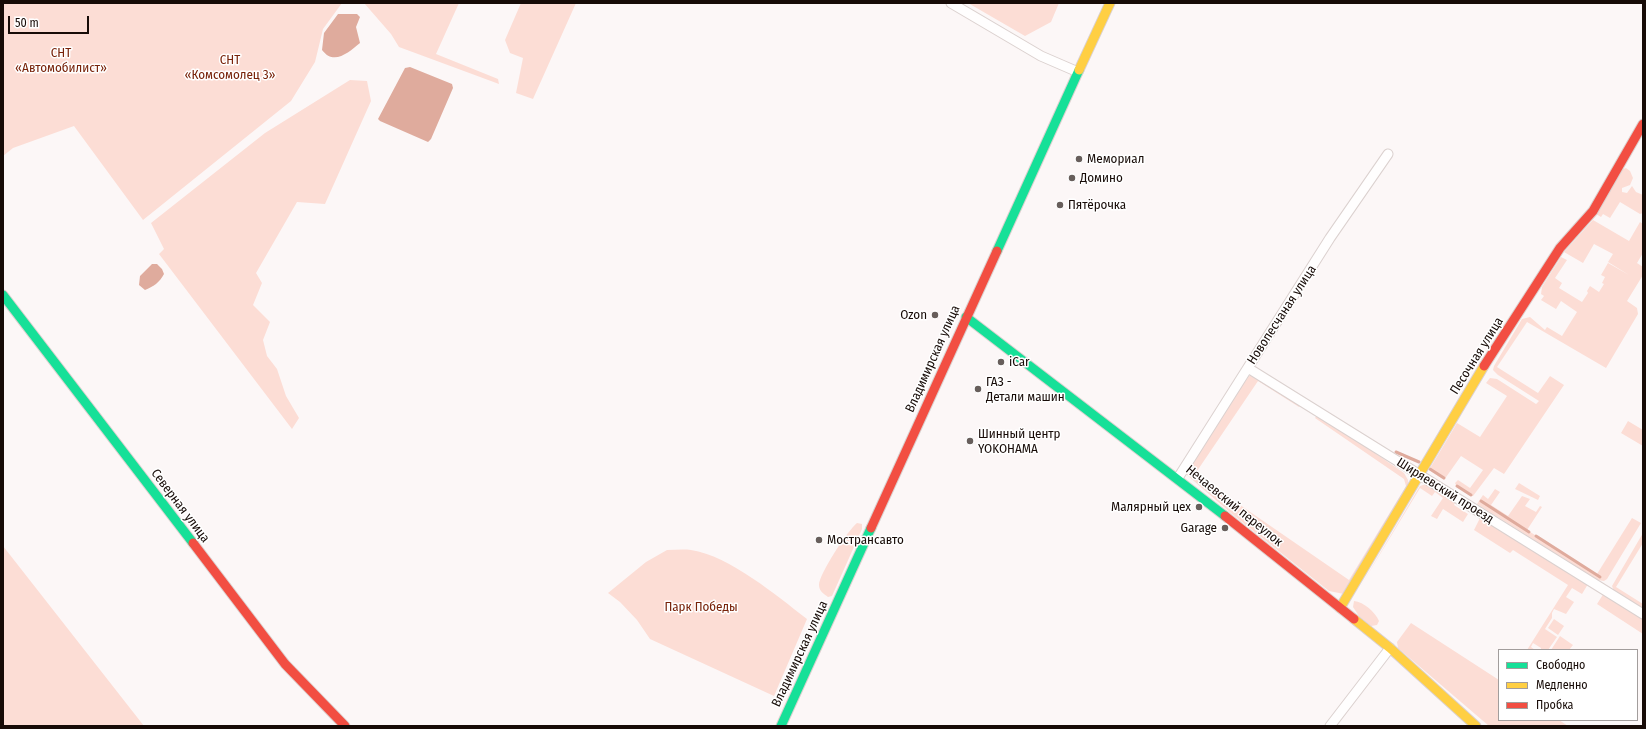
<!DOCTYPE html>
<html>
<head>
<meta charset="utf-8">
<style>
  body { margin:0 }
  #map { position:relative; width:1646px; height:729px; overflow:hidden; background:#fcf7f7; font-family:"Fira Sans Condensed",sans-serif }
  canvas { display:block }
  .frame { position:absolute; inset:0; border:4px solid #170b07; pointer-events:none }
  .legend { position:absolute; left:1498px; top:649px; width:140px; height:72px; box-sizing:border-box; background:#fff; border:1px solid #a29d9c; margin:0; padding:5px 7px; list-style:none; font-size:12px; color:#170b07 }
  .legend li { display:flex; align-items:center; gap:8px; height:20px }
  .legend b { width:20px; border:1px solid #a29d9c }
  .scale { position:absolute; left:8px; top:16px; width:81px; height:18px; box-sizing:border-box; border:2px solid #170b07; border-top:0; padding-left:5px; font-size:12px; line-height:14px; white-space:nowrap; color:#170b07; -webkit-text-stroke:3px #fff; paint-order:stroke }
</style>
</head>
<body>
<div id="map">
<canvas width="1646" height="729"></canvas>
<div class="frame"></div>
<ul class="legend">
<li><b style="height:5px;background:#16e098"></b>Свободно</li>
<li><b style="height:5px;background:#ffcf43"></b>Медленно</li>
<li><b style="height:5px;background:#f24e42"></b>Пробка</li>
</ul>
<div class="scale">50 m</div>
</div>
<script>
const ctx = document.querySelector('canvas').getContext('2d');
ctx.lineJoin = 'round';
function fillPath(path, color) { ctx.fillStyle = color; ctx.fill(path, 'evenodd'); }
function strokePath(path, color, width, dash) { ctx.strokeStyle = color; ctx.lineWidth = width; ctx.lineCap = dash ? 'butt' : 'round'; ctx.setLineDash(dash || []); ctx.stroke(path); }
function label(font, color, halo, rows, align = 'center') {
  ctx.font = font + ' "Fira Sans Condensed",sans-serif'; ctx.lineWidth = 3; ctx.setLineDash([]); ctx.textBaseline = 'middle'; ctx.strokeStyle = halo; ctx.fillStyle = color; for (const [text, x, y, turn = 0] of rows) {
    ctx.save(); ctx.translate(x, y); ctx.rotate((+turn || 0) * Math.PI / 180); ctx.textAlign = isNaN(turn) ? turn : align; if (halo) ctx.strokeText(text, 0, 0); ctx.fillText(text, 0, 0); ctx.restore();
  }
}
const green = new Path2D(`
  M 3,3 L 342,3 L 323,29 L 315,62 L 291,101 L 143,220 L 74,126 L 13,148 L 3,156 Z
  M 364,3 L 459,3 L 436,54 L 498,79 L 499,84 L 399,47 L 391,34 Z
  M 521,3 L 576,3 L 533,99 L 516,93 L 523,58 L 510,53 L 505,40 Z
  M 968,3 L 1059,3 L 1051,22 L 1025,36 Z
  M 350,80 L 367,81 L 371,101 L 325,204 L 297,202 L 256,273 L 262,283 L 253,305 L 270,322 L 263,340 L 267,356 L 277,369 L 286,396 L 299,418 L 292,429 L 159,254 L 164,249 L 151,223 L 265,133 Z
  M 1626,168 L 1630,171 L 1633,178 L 1630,185 L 1622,188 L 1622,192 L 1627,193 L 1632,186 L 1636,192 L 1643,195 L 1643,213 L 1640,214 L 1620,202 L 1610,218 L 1603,214 L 1601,217 L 1596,214 L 1623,169 Z
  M 1593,220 L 1629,241 L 1640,222 L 1643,224 L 1643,253 L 1637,263 L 1643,267 L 1643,275 L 1627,301 L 1637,308 L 1638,314 L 1606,368 L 1527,322 L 1497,367 L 1538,393 L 1550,376 L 1564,385 L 1504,474 L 1494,468 L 1473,496 L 1471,496 L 1457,487 L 1455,483 L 1458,480 L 1470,488 L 1483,470 L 1461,456 L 1444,480 L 1429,470 L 1457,423 L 1480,437 L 1507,396 L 1486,383 L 1490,378 L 1497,379 L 1536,404 L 1539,401 L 1498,375 L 1493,370 L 1494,366 L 1522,319 L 1530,317 L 1545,330 L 1547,327 L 1562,336 L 1577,312 L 1561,301 L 1556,309 L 1541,300 L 1544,296 L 1541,294 L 1542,287 L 1561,257 L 1567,260 L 1555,278 L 1562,283 L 1559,288 L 1582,302 L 1588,293 L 1587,291 L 1590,286 L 1599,292 L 1604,284 L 1602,283 L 1605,277 L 1601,275 L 1608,263 L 1629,275 L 1608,262 L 1613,254 L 1594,244 L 1583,263 L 1564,252 Z
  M 1254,375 L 1302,404 L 1299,407 L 1258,381 L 1195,474 L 1349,580 L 1406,486 L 1404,479 L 1315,418 L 1318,414 L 1404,473 L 1408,480 L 1409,487 L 1348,591 L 1344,594 L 1329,591 L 1232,514 L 1187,475 L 1186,466 L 1249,376 Z
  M 1628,421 L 1643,430 L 1643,446 L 1621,433 Z
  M 1519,483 L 1540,496 L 1538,500 L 1515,489 Z
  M 1426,484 L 1456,501 L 1454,505 L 1468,514 L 1463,522 L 1443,509 L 1437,519 L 1431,516 L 1443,498 L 1435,492 L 1432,496 L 1420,488 L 1359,589 L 1420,486 Z
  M 1495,489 L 1500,492 L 1491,505 L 1508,516 L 1522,496 L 1530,499 L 1525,506 L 1536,512 L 1540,506 L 1542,507 L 1527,530 L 1597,574 L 1632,518 L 1641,523 L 1607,579 L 1604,581 L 1598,580 L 1477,504 L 1483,495 L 1488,499 Z
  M 1481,516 L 1588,584 L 1582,594 L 1572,588 L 1566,597 L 1574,602 L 1566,614 L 1554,609 L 1552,613 L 1552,618 L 1545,629 L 1557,637 L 1548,650 L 1541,650 L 1541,648 L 1533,643 L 1531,647 L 1535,650 L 1527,650 L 1568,585 L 1513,550 L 1510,553 L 1474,530 Z
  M 857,523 L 862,524 L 862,529 L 832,596 L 828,597 C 824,594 819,591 819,585 C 819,574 848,530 857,523 Z
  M 1643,533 L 1643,543 L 1616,587 L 1643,604 L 1643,610 L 1614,591 L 1612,586 Z
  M 3,546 L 144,726 L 3,726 Z
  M 667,550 C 675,550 683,549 691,550 C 730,556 777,596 807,619 L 774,696 L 650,639 L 637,620 L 620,602 L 608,593 L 646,562 Z
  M 1604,593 L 1643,619 L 1643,634 L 1597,604 Z
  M 1354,601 C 1364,602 1375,612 1379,621 L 1377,625 L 1371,626 L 1359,616 L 1353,607 Z
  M 1554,619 L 1564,626 L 1558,635 L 1548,628 Z
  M 1411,623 L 1499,680 L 1499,720 L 1559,720 L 1568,726 L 1489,726 L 1398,648 L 1397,642 Z
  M 1560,636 L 1573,645 L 1569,650 L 1551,650 Z`);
const water = new Path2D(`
  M 338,14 L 357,14 L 360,17 L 356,27 L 360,43 C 349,52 334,66 322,50 L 324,33 Z
  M 410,67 L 452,84 L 453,88 L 431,139 L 428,142 L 380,121 L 378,119 L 405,68 Z
  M 152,264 L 157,264 L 162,269 L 164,274 C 160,282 153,287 145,290 L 139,285 L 140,276 Z`);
const stream = new Path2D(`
  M 1396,452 L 1419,462
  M 1430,469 L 1444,478
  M 1457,486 L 1471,495
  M 1481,501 L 1529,532
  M 1536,536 L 1600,577`);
const street = new Path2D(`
  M 951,3 L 1041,56 L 1078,72
  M 1248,368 L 1643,614
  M 1178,478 L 1330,238 L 1388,154
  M 1330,726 L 1390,648`);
const fast = new Path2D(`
  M 997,251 L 1079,70
  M 3,295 L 193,543
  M 966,317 L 1225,516
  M 781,726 L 871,528`);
const slow = new Path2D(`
  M 1079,70 L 1110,3
  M 1340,608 L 1484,366
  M 1354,619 L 1390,648 L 1476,726`);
const jam = new Path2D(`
  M 1484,366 L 1560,248 L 1593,211 L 1643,124
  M 1225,516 L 1354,619
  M 871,528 L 997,251
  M 193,543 L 285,664 L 345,726`);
const markers = [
  [1079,159,4,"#675e5b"],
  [1072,178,4,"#675e5b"],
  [1060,205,4,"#675e5b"],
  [935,315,4,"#675e5b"],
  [1001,362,4,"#675e5b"],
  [978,389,4,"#675e5b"],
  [970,441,4,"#675e5b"],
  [1199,507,4,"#675e5b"],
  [1225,528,4,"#675e5b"],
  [819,540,4,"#675e5b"]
];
const parkNames = [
  ["СНТ",61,53],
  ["«Автомобилист»",61,68],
  ["СНТ",230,60],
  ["«Комсомолец 3»",230,75],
  ["Парк Победы",701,607]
];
const poiNames = [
  ["Мемориал",1087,159],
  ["Домино",1080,178],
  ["Пятёрочка",1068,205],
  ["Ozon",927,315,"right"],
  ["iCar",1009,362],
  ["ГАЗ -",986,382],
  ["Детали машин",986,397],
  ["Шинный центр",978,434],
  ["YOKOHAMA",978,449],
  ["Малярный цех",1191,507,"right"],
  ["Garage",1217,528,"right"],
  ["Мострансавто",827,540]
];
const streetNames = [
  ["Новопесчаная улица",1282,315,-57],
  ["Песочная улица",1477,356,-58],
  ["Владимирская улица",933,359,-66],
  ["Ширяевский проезд",1445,491,32],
  ["Северная улица",180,506,53],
  ["Нечаевский переулок",1234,506,39],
  ["Владимирская улица",800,654,-65]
];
fillPath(green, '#fcddd5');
fillPath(water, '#dfab9d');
strokePath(stream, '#dfab9d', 3);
strokePath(street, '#dbd1cf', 11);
strokePath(fast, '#dbd1cf', 11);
strokePath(slow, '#dbd1cf', 11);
strokePath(jam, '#dbd1cf', 11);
strokePath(street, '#fffefe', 9);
strokePath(fast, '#16e098', 9);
strokePath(slow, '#ffcf43', 9);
strokePath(jam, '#f24e42', 9);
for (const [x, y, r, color] of markers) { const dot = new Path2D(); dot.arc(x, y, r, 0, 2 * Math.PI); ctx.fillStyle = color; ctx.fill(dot); strokePath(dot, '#fff', 1.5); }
label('13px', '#782209', '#fff', parkNames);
label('13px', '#170b07', '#fff', poiNames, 'left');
label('13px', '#170b07', '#fff', streetNames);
</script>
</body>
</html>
